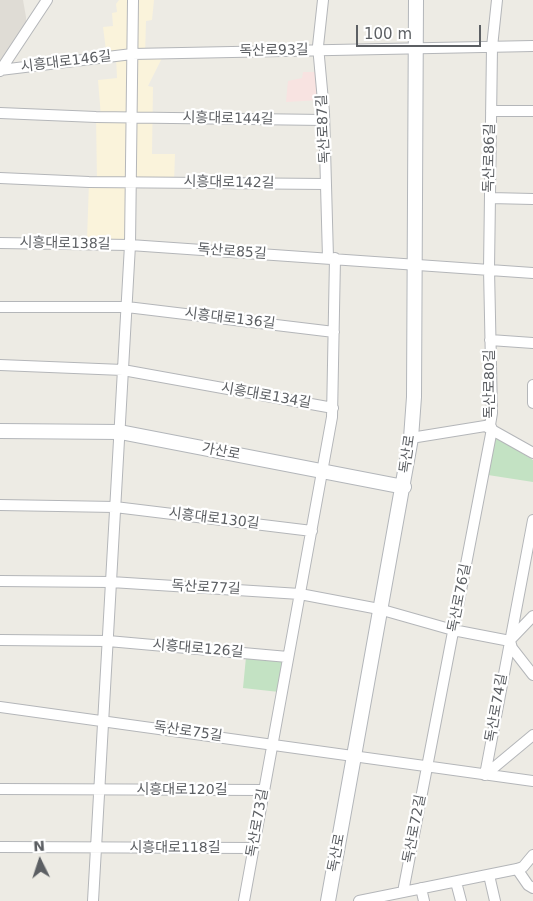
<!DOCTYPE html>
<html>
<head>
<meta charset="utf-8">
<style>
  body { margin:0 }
  #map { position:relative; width:533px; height:901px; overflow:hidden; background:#edebe4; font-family:"DejaVu Sans",sans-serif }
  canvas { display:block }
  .north { position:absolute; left:15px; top:836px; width:50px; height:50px; -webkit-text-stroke:4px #fff; paint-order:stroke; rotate:356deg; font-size:14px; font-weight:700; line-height:20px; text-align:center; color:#5c5f63 }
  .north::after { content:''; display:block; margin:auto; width:18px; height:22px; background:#5c5f63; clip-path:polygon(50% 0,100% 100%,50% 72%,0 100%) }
  .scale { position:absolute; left:356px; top:25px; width:125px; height:22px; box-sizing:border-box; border:2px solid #5c5f63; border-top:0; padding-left:6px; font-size:15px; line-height:18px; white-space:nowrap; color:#5c5f63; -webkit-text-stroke:4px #fff; paint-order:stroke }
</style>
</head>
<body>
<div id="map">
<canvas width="533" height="901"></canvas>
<div class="north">N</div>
<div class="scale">100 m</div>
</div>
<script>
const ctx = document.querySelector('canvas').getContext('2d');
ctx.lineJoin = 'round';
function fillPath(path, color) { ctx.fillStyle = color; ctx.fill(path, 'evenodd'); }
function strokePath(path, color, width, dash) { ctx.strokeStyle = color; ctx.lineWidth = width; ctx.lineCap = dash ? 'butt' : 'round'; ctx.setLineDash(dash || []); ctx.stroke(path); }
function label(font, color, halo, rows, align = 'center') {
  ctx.font = font + ' "DejaVu Sans","Noto Sans KR",sans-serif'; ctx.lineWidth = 4.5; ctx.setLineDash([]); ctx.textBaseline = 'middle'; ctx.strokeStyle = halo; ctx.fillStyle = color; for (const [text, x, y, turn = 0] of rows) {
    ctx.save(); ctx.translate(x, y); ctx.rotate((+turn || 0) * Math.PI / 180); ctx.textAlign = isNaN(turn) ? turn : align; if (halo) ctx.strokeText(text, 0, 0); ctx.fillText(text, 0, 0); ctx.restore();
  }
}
const commercial = new Path2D(`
  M 119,0 L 154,0 L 152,20 L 146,21 L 145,56 L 163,56 L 148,86 L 153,87 L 152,154 L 175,154 L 174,182 L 135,187 L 134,243 L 87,240 L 89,182 L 97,181 L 96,117 L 101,117 L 98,80 L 117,78 L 116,57 L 107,58 L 103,27 L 113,26 L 112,13 L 117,12 L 116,4 Z`);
const education = new Path2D(`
  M 0,0 L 23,0 L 26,17 L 26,23 L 0,64 Z`);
const medical = new Path2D(`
  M 303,72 L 318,72 L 321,100 L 286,102 L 288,81 L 302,78 Z`);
const green = new Path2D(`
  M 495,436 L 533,460 L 533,482 L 488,475 Z
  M 246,657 L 284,660 L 279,692 L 243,688 Z`);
const street = new Path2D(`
  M 323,0 L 318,46 L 324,112 L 328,258
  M 0,70 L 132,54 L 533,46
  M 0,71 L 47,0
  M 491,111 L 533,111
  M 0,113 L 96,117 L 324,120
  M 0,178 L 89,182 L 326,184
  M 490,198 L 533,199
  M 0,243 L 130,245 L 533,273
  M 0,307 L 127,307 L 334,332
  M 490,340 L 533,343
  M 0,365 L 123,370 L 333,408
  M 533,385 L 533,403
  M 411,438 L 485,426 L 533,453
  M 0,505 L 115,507 L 312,531
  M 0,581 L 111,582 L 300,594 L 379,609 L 453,630 L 510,641 L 512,648 L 533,675
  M 0,640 L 108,641 L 288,657
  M 510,640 L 533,616
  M 0,707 L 533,781
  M 485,775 L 533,520
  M 485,775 L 533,735
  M 0,789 L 264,790
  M 0,847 L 254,848
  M 517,869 L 528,885 L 533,888
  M 489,875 L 495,901
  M 456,882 L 461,901
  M 421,888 L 424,901
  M 403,892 L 492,429 L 490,425 L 492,413 L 489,269 L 492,47 L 497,0
  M 93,901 L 130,245 L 133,0
  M 244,901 L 332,417 L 335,258
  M 359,901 L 517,869 L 523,867 L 533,855`);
const secondary = new Path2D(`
  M 0,431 L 120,432 L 404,487
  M 328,901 L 411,438 L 414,397 L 416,0`);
const streetNames = [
  ["독산로93길",274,51,-1],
  ["시흥대로146길",66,62,-7],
  ["시흥대로144길",228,119,1],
  ["독산로87길",324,129,-93],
  ["독산로86길",490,158,-89],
  ["시흥대로142길",229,183,1],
  ["시흥대로138길",65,244,1],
  ["독산로85길",232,252,4],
  ["시흥대로136길",230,319,7],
  ["독산로80길",490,384,-90],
  ["시흥대로134길",266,396,10],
  ["가산로",221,452,11],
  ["독산로",408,454,-82],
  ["시흥대로130길",214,519,7],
  ["독산로77길",206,588,3],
  ["독산로76길",460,598,-79],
  ["시흥대로126길",198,649,5],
  ["독산로74길",497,708,-80],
  ["독산로75길",188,732,8],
  ["시흥대로120길",182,790],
  ["독산로73길",258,823,-80],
  ["독산로72길",415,829,-79],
  ["시흥대로118길",175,848],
  ["독산로",337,853,-79]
];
fillPath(commercial, '#faf3db');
fillPath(education, '#dfdcd5');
fillPath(medical, '#f8e3e1');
fillPath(green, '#c3e2c3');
strokePath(street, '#b4b6b9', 12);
strokePath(secondary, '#b3b6ba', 16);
strokePath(street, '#fff', 10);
strokePath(secondary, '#fff', 14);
label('14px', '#5c5f63', '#fff', streetNames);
</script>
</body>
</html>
